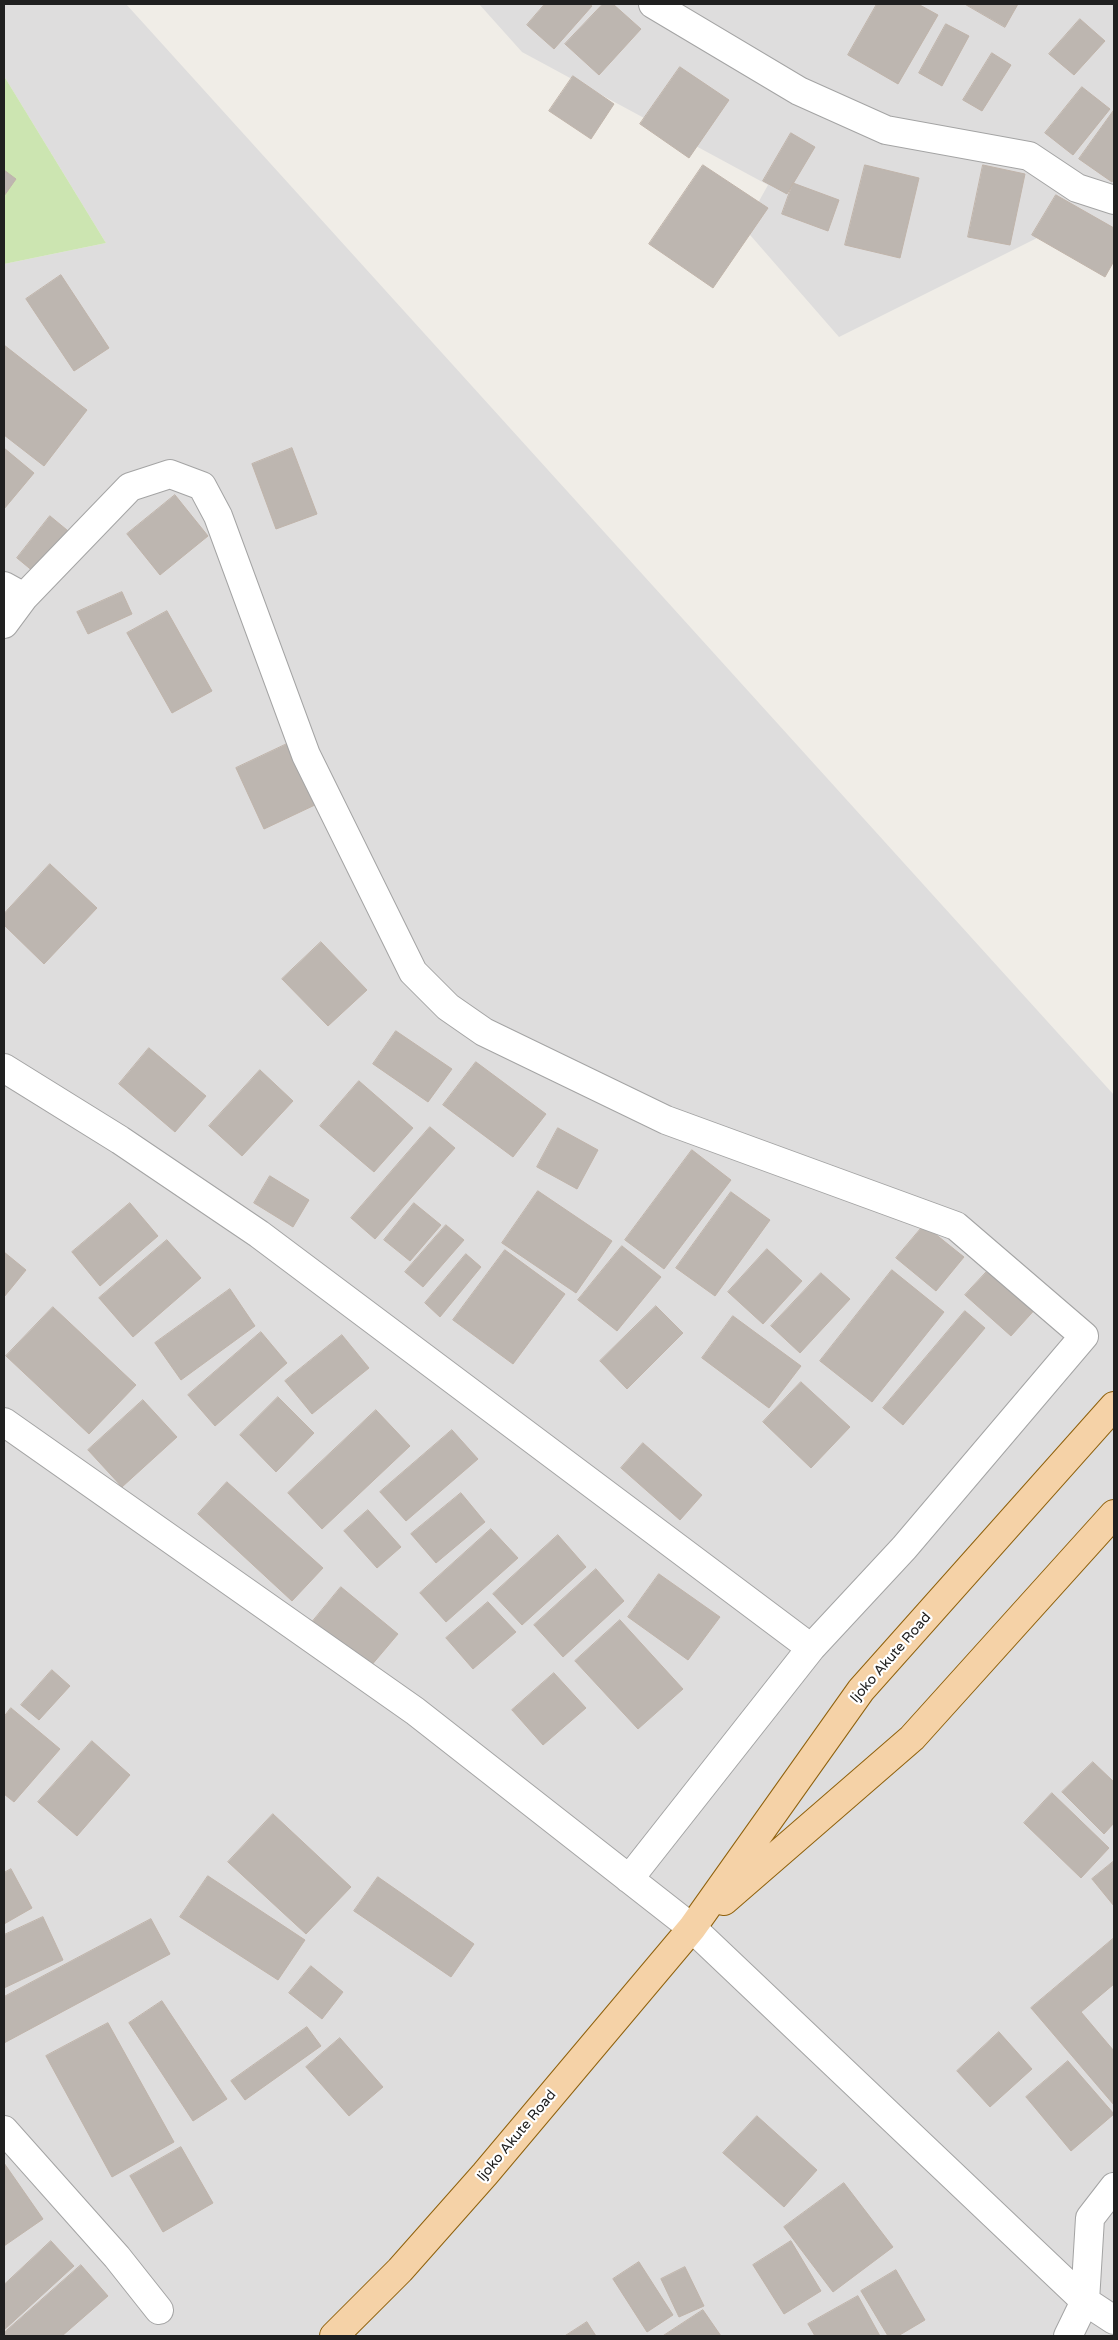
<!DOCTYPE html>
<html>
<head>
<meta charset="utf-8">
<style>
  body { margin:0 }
  #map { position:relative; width:1118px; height:2340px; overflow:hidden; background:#f0ede7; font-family:"Varela Round",sans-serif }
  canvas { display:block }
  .frame { position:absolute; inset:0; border:5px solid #202020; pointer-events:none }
</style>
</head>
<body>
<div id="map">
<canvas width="1118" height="2340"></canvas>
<div class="frame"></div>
</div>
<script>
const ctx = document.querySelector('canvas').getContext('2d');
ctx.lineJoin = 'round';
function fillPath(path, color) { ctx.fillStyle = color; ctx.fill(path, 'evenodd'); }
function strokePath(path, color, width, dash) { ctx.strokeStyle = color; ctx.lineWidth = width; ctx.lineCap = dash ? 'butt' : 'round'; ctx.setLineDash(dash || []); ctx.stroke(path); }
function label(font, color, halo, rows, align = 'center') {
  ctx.font = font + ' "Varela Round",sans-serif'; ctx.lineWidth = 4.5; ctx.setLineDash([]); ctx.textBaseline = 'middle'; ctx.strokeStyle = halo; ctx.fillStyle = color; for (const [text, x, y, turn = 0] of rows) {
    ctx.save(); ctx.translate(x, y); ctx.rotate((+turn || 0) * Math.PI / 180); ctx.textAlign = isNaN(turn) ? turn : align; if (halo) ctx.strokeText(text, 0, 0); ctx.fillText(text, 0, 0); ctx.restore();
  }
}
const residential = new Path2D(`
  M 4,4 L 126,4 L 1114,1095 L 1114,2336 L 4,2336 L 4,264 L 106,243 L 4,76 Z
  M 479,4 L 1114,4 L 1114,241 L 1055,229 L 839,337 L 744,228 L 768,185 L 522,52 Z`);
const grass = new Path2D(`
  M 4,76 L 106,243 L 4,264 Z`);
const building = new Path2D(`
  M 545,4 L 589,4 L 592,6 L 554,49 L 527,25 Z
  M 603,4 L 613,4 L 641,29 L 599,75 L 565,44 Z
  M 877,4 L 918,4 L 938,15 L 898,84 L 848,55 Z
  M 965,4 L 1018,4 L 1005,27 Z
  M 1080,19 L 1105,41 L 1074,75 L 1049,54 Z
  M 946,24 L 969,36 L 942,86 L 919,73 Z
  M 992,53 L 1011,65 L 982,111 L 963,100 Z
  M 680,67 L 729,100 L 689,158 L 640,124 Z
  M 573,76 L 614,104 L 591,139 L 549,111 Z
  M 1082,87 L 1110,109 L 1073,155 L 1045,133 Z
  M 1114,110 L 1114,178 L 1112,182 L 1079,159 Z
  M 791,133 L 815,147 L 787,194 L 763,181 Z
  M 703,165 L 768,208 L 713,288 L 649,244 Z
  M 865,165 L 919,178 L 900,258 L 845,245 Z
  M 983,165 L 1025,174 L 1010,245 L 968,237 Z
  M 4,170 L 16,179 L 4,196 Z
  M 793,183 L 839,200 L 828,231 L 782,214 Z
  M 1056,195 L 1114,228 L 1114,261 L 1105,277 L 1032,235 Z
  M 61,275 L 109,348 L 74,371 L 26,299 Z
  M 4,345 L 87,410 L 44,466 L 4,435 Z
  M 4,448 L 34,473 L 4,509 Z
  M 292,448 L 317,514 L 276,529 L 252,464 Z
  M 175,495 L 208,536 L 160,575 L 127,534 Z
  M 50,516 L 73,535 L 40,577 L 17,558 Z
  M 122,592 L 132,614 L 88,634 L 77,612 Z
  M 167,611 L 212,691 L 172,713 L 127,633 Z
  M 289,743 L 317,804 L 264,829 L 236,768 Z
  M 50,864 L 97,908 L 44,964 L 4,925 L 4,914 Z
  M 321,942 L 367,990 L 328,1026 L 282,979 Z
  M 396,1031 L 452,1069 L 428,1102 L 373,1064 Z
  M 149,1048 L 206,1096 L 175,1132 L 119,1084 Z
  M 476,1062 L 546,1114 L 513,1157 L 443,1105 Z
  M 260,1070 L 293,1101 L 242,1156 L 209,1126 Z
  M 359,1081 L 413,1128 L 374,1172 L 320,1126 Z
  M 430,1127 L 455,1148 L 375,1239 L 351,1218 Z
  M 558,1128 L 598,1150 L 577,1189 L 537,1167 Z
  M 692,1150 L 731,1180 L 664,1269 L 625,1240 Z
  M 270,1176 L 309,1200 L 293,1227 L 254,1203 Z
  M 538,1191 L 612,1241 L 576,1293 L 502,1243 Z
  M 731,1192 L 770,1220 L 715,1296 L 676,1268 Z
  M 130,1203 L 158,1236 L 100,1286 L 72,1252 Z
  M 414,1203 L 441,1225 L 410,1261 L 384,1240 Z
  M 446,1225 L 464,1240 L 423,1287 L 405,1272 Z
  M 924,1225 L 964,1257 L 936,1291 L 896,1258 Z
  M 167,1240 L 201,1278 L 133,1337 L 99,1298 Z
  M 622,1246 L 661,1277 L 617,1331 L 578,1300 Z
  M 767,1249 L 802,1281 L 763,1324 L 728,1292 Z
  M 505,1250 L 565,1294 L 513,1364 L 453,1320 Z
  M 4,1252 L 26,1270 L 4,1297 Z
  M 466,1254 L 481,1267 L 440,1317 L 425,1303 Z
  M 993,1265 L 1038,1306 L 1011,1336 L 965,1295 Z
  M 892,1270 L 944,1312 L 872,1402 L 820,1361 Z
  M 821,1273 L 850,1299 L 800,1353 L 771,1326 Z
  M 230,1289 L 255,1326 L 181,1380 L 155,1343 Z
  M 656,1306 L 683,1333 L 627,1389 L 600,1361 Z
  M 53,1307 L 136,1385 L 89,1434 L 6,1356 Z
  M 965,1311 L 985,1328 L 903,1425 L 883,1408 Z
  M 733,1316 L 801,1366 L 769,1408 L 702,1358 Z
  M 261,1332 L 287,1363 L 215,1426 L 188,1395 Z
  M 342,1335 L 369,1368 L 312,1414 L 285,1381 Z
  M 801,1382 L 850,1427 L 811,1468 L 763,1422 Z
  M 278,1397 L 314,1433 L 276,1472 L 240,1435 Z
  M 143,1400 L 177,1437 L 122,1487 L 88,1450 Z
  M 376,1410 L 410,1446 L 322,1529 L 288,1493 Z
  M 452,1430 L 478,1459 L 406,1521 L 380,1492 Z
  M 643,1443 L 702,1495 L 680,1520 L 621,1468 Z
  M 227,1482 L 323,1568 L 292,1601 L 198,1514 Z
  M 461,1493 L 485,1522 L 436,1563 L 411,1534 Z
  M 368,1510 L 401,1547 L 377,1568 L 344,1531 Z
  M 491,1529 L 518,1558 L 446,1622 L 420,1593 Z
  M 558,1535 L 586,1567 L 522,1625 L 493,1594 Z
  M 596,1569 L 624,1601 L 563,1657 L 534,1625 Z
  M 659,1574 L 720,1617 L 688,1660 L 628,1617 Z
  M 341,1587 L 398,1634 L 370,1667 L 313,1621 Z
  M 488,1602 L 516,1632 L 473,1669 L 446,1638 Z
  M 620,1620 L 683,1689 L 638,1729 L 575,1661 Z
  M 52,1670 L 70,1686 L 39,1720 L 21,1705 Z
  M 554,1673 L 586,1708 L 543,1745 L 512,1710 Z
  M 11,1708 L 60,1749 L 14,1802 L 4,1794 L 4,1717 Z
  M 92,1741 L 130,1775 L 77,1836 L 38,1802 Z
  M 1093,1762 L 1114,1782 L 1114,1823 L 1104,1834 L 1062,1792 Z
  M 1052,1793 L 1109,1848 L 1081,1878 L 1024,1823 Z
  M 273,1814 L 351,1887 L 306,1934 L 228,1862 Z
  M 1114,1861 L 1114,1906 L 1092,1879 Z
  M 11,1869 L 32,1908 L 4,1924 L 4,1873 Z
  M 208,1876 L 305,1940 L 278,1980 L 180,1917 Z
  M 378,1877 L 474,1944 L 451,1977 L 354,1911 Z
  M 43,1917 L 63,1960 L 4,1988 L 4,1935 Z
  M 151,1919 L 170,1954 L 4,2043 L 4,1997 Z
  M 1114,1938 L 1114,1984 L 1081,2012 L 1114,2051 L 1114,2105 L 1031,2008 Z
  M 311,1966 L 343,1992 L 322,2019 L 289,1993 Z
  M 162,2001 L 227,2099 L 193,2121 L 129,2023 Z
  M 108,2023 L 174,2142 L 112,2177 L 46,2056 Z
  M 307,2027 L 321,2046 L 245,2100 L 231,2081 Z
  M 999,2032 L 1032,2069 L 990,2107 L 957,2071 Z
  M 340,2038 L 383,2087 L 349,2116 L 306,2067 Z
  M 1068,2061 L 1114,2114 L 1071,2151 L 1026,2097 Z
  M 757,2116 L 817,2170 L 784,2207 L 723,2153 Z
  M 181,2147 L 213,2203 L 163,2232 L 130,2176 Z
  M 4,2163 L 43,2219 L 4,2246 Z
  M 844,2183 L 893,2247 L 833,2292 L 784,2227 Z
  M 51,2241 L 74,2266 L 4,2330 L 4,2285 Z
  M 791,2241 L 821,2291 L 784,2314 L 753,2265 Z
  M 639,2262 L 673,2315 L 647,2332 L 613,2279 Z
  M 81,2265 L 108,2296 L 62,2336 L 4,2336 L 4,2333 Z
  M 685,2267 L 704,2306 L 679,2317 L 661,2279 Z
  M 896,2270 L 925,2320 L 898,2336 L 888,2336 L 861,2291 Z
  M 858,2296 L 880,2336 L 815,2336 L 808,2324 Z
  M 703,2310 L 721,2336 L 663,2336 Z
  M 587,2322 L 596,2336 L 565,2336 Z`);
const minor = new Path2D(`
  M 653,4 L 799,91 L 886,130 L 1029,156 L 1077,188 L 1114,200
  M 4,586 L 24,597
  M 4,624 L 24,597 L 130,487 L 170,474 L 202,486 L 218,516 L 306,755 L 413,972 L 448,1007 L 484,1032 L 666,1120 L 956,1226 L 1084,1336 L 904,1548 L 811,1648 L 629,1879
  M 4,1068 L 120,1140 L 259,1234 L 811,1648
  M 4,1422 L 415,1711 L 692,1928 L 1085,2301 L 1114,2320
  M 4,2130 L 117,2257 L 159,2310
  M 1068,2336 L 1085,2301 L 1090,2218 L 1114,2187`);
const major = new Path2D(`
  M 724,1901 L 912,1738 L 1114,1514
  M 334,2336 L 400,2270 L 485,2174 L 692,1928 L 861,1690 L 1114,1406`);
const streetNames = [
  ["Ijoko Akute Road",891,1658,-49],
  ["Ijoko Akute Road",517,2136,-50]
];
fillPath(residential, '#dedddd');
fillPath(grass, '#cce5b1');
fillPath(building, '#bdb6b0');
strokePath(building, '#c0b4aa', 1);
strokePath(minor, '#a4a4a4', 30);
strokePath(major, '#8f610c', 30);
strokePath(minor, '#fff', 28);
strokePath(major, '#f5d2a7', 28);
label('14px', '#202020', '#fff', streetNames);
</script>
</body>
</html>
